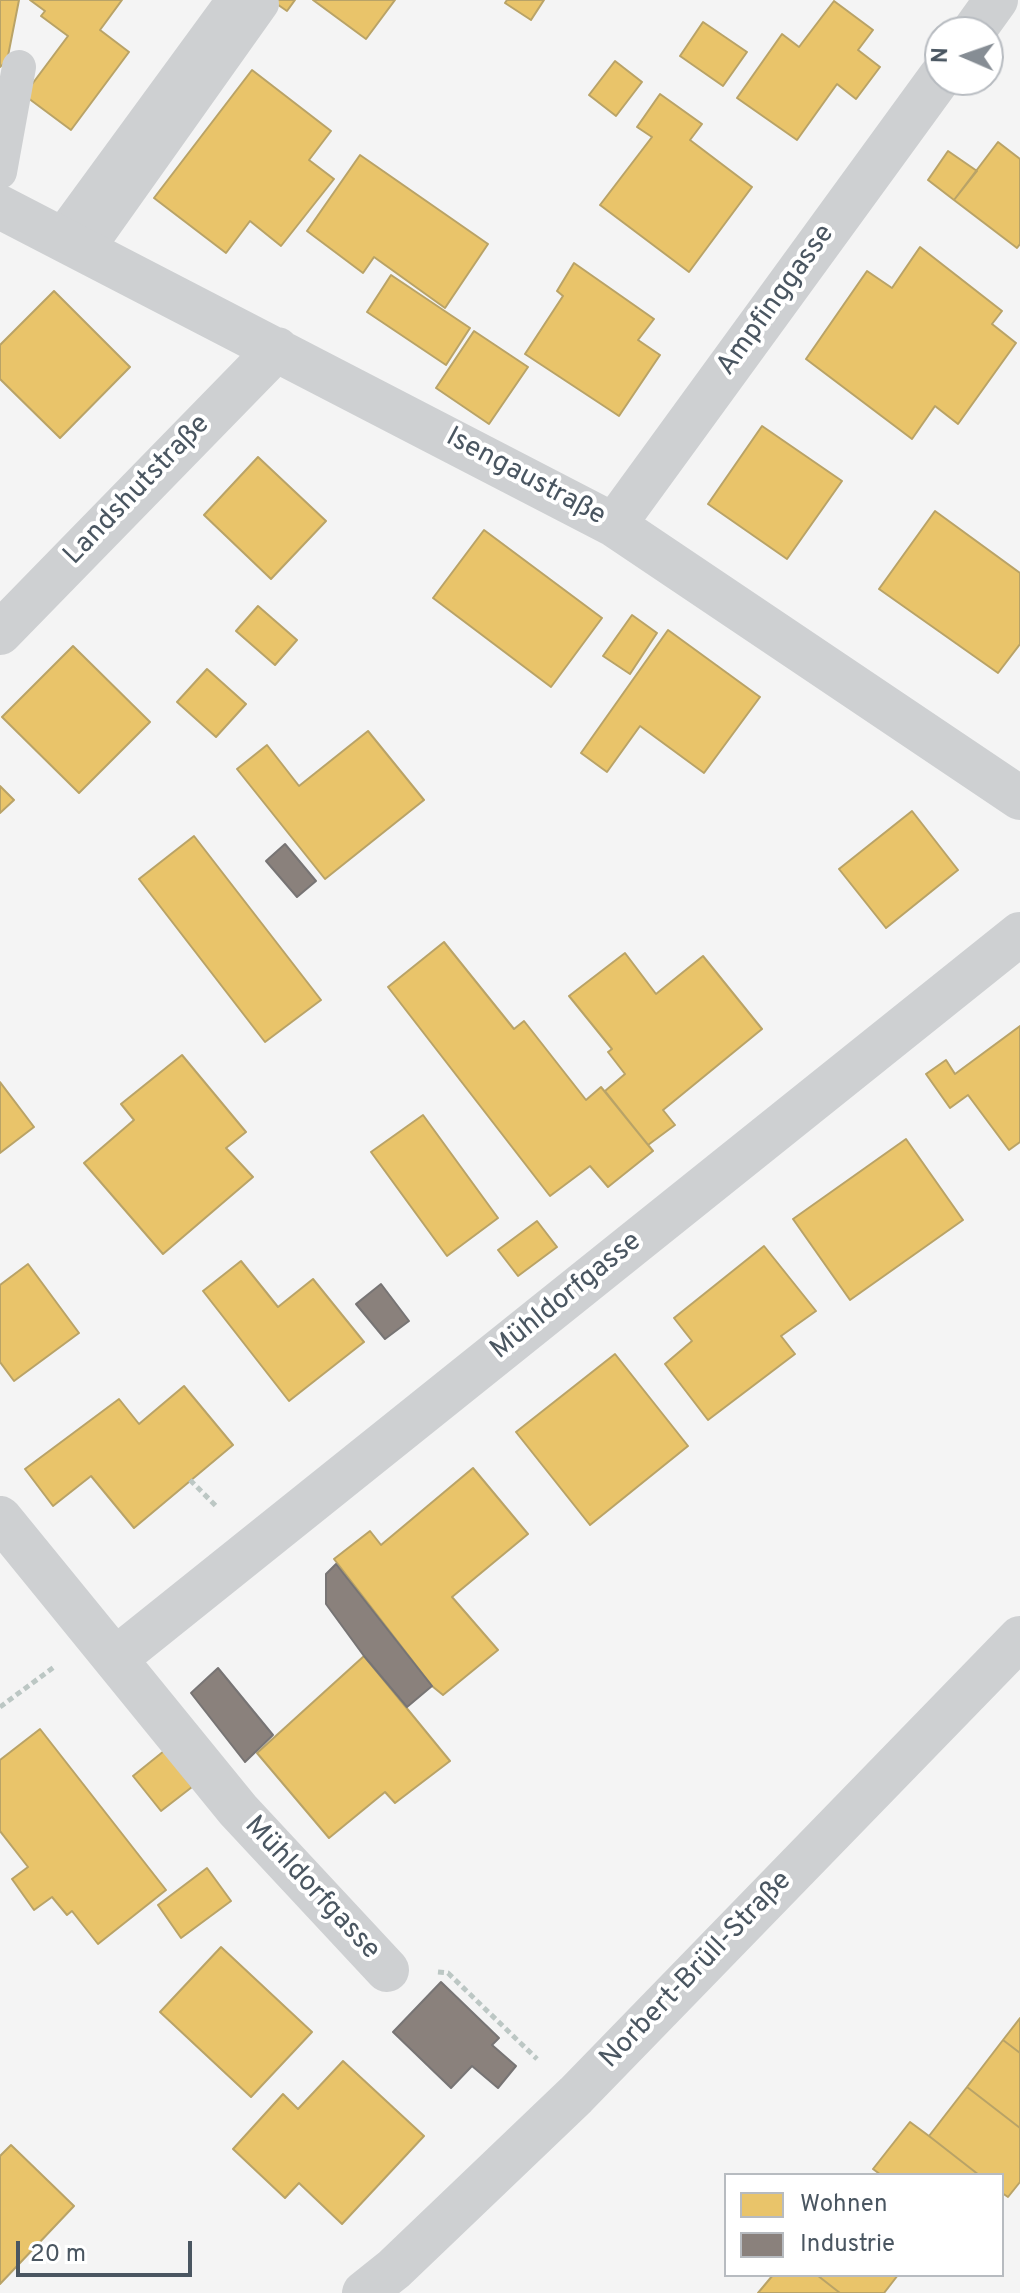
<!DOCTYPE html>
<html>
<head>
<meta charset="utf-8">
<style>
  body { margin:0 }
  #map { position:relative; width:1020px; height:2293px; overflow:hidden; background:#f4f4f4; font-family:Overpass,sans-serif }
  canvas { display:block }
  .legend { position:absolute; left:724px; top:2173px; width:280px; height:104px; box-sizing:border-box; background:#fff; border:2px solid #b7bbc0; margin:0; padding:10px 14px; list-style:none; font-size:24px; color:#4a5661 }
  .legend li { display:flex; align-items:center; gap:16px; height:40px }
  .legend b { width:40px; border:2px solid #b7bbc0 }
  .north { position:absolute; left:924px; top:16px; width:80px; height:80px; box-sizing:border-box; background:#fff; border:2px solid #b7bbc0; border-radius:50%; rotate:272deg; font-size:22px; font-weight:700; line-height:32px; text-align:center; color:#4a5661 }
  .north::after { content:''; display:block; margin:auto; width:28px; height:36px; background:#868d94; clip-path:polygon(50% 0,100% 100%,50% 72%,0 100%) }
  .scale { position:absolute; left:16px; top:2241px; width:176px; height:36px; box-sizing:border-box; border:4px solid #4a5661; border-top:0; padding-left:10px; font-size:24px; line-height:28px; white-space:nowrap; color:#4a5661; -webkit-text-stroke:6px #fff; paint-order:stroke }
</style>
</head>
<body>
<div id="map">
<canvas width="1020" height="2293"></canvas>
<ul class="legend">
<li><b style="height:22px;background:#e9c46a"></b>Wohnen</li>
<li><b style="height:22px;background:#8a817c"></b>Industrie</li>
</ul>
<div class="north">N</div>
<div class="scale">20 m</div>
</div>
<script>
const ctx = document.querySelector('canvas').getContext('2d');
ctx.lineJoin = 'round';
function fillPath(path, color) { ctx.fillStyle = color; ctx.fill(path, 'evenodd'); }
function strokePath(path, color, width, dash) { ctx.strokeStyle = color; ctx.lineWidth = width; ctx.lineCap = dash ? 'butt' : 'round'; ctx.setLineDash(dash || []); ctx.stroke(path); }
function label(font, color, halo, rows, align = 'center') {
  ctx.font = font + ' Overpass,sans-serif'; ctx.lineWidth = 8; ctx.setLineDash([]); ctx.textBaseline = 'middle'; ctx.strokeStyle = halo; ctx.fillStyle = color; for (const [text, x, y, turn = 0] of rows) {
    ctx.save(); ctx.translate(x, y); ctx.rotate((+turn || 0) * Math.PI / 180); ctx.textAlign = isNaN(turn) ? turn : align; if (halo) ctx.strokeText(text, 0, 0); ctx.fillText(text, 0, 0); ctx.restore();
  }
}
const homes = new Path2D(`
  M 0,0 L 19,0 L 7,61 L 0,67 Z
  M 30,0 L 122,0 L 100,30 L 129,52 L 71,130 L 24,95 L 68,36 L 41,16 L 45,11 Z
  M 271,0 L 295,0 L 287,11 Z
  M 313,0 L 395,0 L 366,39 Z
  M 507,0 L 544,0 L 531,20 L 505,3 Z
  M 834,1 L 873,30 L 858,50 L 880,67 L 856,99 L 837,84 L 797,140 L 737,98 L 782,34 L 799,47 Z
  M 703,22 L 747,52 L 723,86 L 680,56 Z
  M 615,61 L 642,82 L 616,116 L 589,95 Z
  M 252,70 L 331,131 L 309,160 L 334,179 L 281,246 L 250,221 L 226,253 L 154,198 Z
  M 660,94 L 702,124 L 690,140 L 752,187 L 689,272 L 600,205 L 652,137 L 637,127 Z
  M 998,142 L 1020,159 L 1020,244 L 1017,248 L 954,200 Z
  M 948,151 L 977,171 L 954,200 L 928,180 Z
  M 360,155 L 488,244 L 445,308 L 374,257 L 363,273 L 307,231 Z
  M 920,247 L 1002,311 L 992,324 L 1016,343 L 958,424 L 935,406 L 912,439 L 806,359 L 867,271 L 892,288 Z
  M 574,263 L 654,319 L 638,340 L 660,355 L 619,416 L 525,354 L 563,296 L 557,291 Z
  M 391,275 L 470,328 L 446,365 L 367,312 Z
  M 54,291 L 130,367 L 60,438 L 0,379 L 0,345 Z
  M 474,331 L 528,367 L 489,424 L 436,388 Z
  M 762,426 L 842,481 L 787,559 L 708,504 Z
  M 258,457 L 326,521 L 271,579 L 204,515 Z
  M 935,511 L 1020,573 L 1020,644 L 998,673 L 879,589 Z
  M 484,530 L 602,618 L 551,687 L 433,598 Z
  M 258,606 L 297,640 L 275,665 L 236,631 Z
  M 632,615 L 657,633 L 630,674 L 603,656 Z
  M 668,630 L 760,697 L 704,773 L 640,726 L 607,772 L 581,753 Z
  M 73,646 L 150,722 L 79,793 L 2,717 Z
  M 207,669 L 246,704 L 216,737 L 177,702 Z
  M 368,731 L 424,800 L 325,879 L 237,769 L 267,745 L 299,786 Z
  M 0,786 L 14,800 L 0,813 Z
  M 912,811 L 958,870 L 886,928 L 839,869 Z
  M 194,836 L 321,1000 L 265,1042 L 139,879 Z
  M 444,942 L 514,1029 L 524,1021 L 586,1100 L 601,1087 L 653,1151 L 608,1187 L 590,1166 L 550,1196 L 388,987 Z
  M 625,953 L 656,994 L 703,956 L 762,1029 L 663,1110 L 675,1125 L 648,1145 L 605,1091 L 625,1074 L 608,1052 L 612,1049 L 569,996 Z
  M 1020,1026 L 1020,1142 L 1009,1150 L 968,1095 L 950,1108 L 926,1074 L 946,1060 L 955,1074 Z
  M 182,1055 L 246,1132 L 226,1148 L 253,1177 L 163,1254 L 84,1163 L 134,1120 L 121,1104 Z
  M 0,1082 L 34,1127 L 0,1153 Z
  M 423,1115 L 498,1218 L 447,1256 L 371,1152 Z
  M 906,1139 L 963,1220 L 850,1300 L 793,1219 Z
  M 537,1221 L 557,1247 L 518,1276 L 498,1250 Z
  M 764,1246 L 816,1311 L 781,1336 L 795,1354 L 708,1420 L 665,1364 L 692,1341 L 674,1318 Z
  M 241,1261 L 278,1307 L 313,1279 L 364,1342 L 289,1401 L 203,1291 Z
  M 28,1264 L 79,1333 L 14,1381 L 0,1362 L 0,1285 Z
  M 615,1354 L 688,1446 L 590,1525 L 516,1432 Z
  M 184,1386 L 233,1445 L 134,1528 L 91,1476 L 53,1506 L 25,1469 L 119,1399 L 139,1424 Z
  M 473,1468 L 528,1534 L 452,1597 L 498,1650 L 443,1695 L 432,1686 L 334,1559 L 370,1531 L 381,1545 Z
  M 364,1656 L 450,1761 L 395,1803 L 385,1792 L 329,1838 L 257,1753 Z
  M 40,1729 L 166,1890 L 98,1944 L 72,1911 L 67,1915 L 52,1897 L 34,1910 L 12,1879 L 28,1867 L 0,1831 L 0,1760 Z
  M 164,1751 L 192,1787 L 161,1811 L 133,1776 Z
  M 207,1868 L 231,1901 L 181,1938 L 158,1905 Z
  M 221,1947 L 312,2032 L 251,2097 L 160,2012 Z
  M 1020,2018 L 1020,2053 L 1003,2040 Z
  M 1003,2040 L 1020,2053 L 1020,2128 L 967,2087 Z
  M 343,2061 L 424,2136 L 342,2224 L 299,2183 L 285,2198 L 233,2149 L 283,2094 L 298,2109 Z
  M 967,2087 L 1020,2128 L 1020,2182 L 1008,2197 L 1002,2193 L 1002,2175 L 979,2175 L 929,2136 Z
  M 910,2122 L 929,2136 L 979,2175 L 881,2175 L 873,2169 Z
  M 11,2145 L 74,2206 L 0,2284 L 0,2156 Z
  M 773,2275 L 817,2275 L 840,2293 L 758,2293 Z
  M 817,2275 L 898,2275 L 884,2293 L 840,2293 Z`);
const industry = new Path2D(`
  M 285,844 L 316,881 L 297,897 L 266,861 Z
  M 381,1284 L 409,1321 L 385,1339 L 356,1304 Z
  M 336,1564 L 432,1686 L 407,1707 L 364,1656 L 326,1604 L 326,1574 Z
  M 218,1668 L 273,1735 L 245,1762 L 191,1693 Z
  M 441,1982 L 499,2038 L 492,2045 L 516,2066 L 498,2088 L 472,2066 L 451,2088 L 393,2032 Z`);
const path = new Path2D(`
  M 190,1480 L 218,1508
  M 0,1707 L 54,1667
  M 438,1972 L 448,1973 L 537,2059`);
const lane = new Path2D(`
  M 0,172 L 19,67
  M 59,238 L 233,0
  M 86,252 L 262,4`);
const street = new Path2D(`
  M 973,32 L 996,0
  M 0,207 L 614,525 L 1020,798
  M 614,525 L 940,77
  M 0,633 L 277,349
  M 0,1518 L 115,1659
  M 387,1970 L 238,1810 L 115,1659 L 1020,934
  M 364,2293 L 394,2269 L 576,2095 L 1020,1638`);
const streetNames = [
  ["Ampfinggasse",777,301,-54],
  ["Isengaustraße",525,478,28],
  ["Landshutstraße",138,491,-46],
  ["Mühldorfgasse",567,1297,-39],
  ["Mühldorfgasse",311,1889,47],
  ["Norbert-Brüll-Straße",697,1971,-46]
];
fillPath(homes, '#e9c46a');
strokePath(homes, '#b9a367', 2);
fillPath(industry, '#8a817c');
strokePath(industry, '#777474', 2);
strokePath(path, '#bcc7c4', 5, [6, 4]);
strokePath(lane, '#ced0d2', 34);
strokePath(street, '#ced0d2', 44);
label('28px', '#4a5661', '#fff', streetNames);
</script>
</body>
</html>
